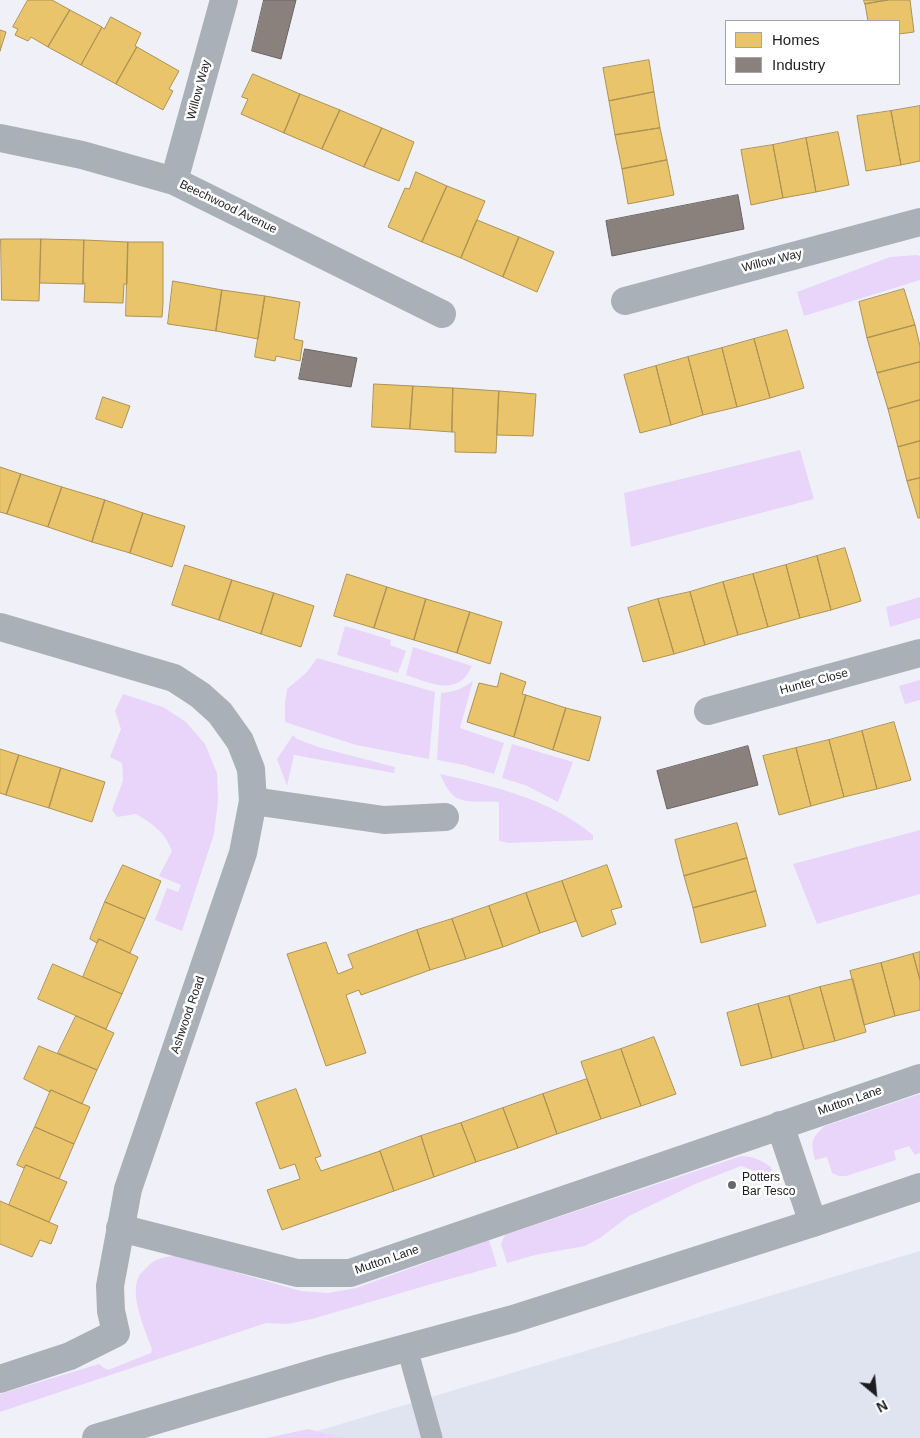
<!DOCTYPE html>
<html>
<head>
<meta charset="utf-8">
<style>
  body { margin:0 }
  #map { position:relative; width:920px; height:1438px; overflow:hidden; background:#f0f1f8; font-family:Arial,sans-serif }
  canvas { display:block }
  .legend { position:absolute; left:725px; top:20px; width:175px; height:65px; box-sizing:border-box; background:#fff; border:1px solid #a4a5a6; margin:0; padding:6px 9px; list-style:none; font-size:15px; color:#1c1d21 }
  .legend li { display:flex; align-items:center; gap:10px; height:25px }
  .legend b { width:25px; border:1px solid #a4a5a6 }
  .north { position:absolute; left:850px; top:1368px; width:50px; height:50px; -webkit-text-stroke:4px #fff; paint-order:stroke; rotate:152deg; font-size:14px; font-weight:700; line-height:20px; text-align:center; color:#1c1d21 }
  .north::after { content:''; display:block; margin:auto; width:18px; height:22px; background:#1c1d21; clip-path:polygon(50% 0,100% 100%,50% 72%,0 100%) }
</style>
</head>
<body>
<div id="map">
<canvas width="920" height="1438"></canvas>
<ul class="legend">
<li><b style="height:14px;background:#e9c46a"></b>Homes</li>
<li><b style="height:14px;background:#8a817c"></b>Industry</li>
</ul>
<div class="north">N</div>
</div>
<script>
const ctx = document.querySelector('canvas').getContext('2d');
ctx.lineJoin = 'round';
function fillPath(path, color) { ctx.fillStyle = color; ctx.fill(path, 'evenodd'); }
function strokePath(path, color, width, dash) { ctx.strokeStyle = color; ctx.lineWidth = width; ctx.lineCap = dash ? 'butt' : 'round'; ctx.setLineDash(dash || []); ctx.stroke(path); }
function label(font, color, halo, rows, align = 'center') {
  ctx.font = font + ' Arial,sans-serif'; ctx.lineWidth = 5; ctx.setLineDash([]); ctx.textBaseline = 'middle'; ctx.strokeStyle = halo; ctx.fillStyle = color; for (const [text, x, y, turn = 0] of rows) {
    ctx.save(); ctx.translate(x, y); ctx.rotate((+turn || 0) * Math.PI / 180); ctx.textAlign = isNaN(turn) ? turn : align; if (halo) ctx.strokeText(text, 0, 0); ctx.fillText(text, 0, 0); ctx.restore();
  }
}
const built = new Path2D(`
  M 920,1251 L 920,1438 L 294,1438 Z`);
const green = new Path2D(`
  M 917,255 L 920,256 L 920,280 L 804,316 L 797,292 L 890,257 Z
  M 800,450 L 814,499 L 631,547 L 624,493 Z
  M 920,597 L 920,618 L 890,627 L 886,607 Z
  M 345,626 L 391,640 L 390,645 L 406,651 L 398,673 L 337,655 Z
  M 413,647 L 472,666 C 458,698 431,683 406,675 Z
  M 317,658 L 435,692 L 429,759 L 356,745 L 285,722 L 285,703 L 287,689 L 307,672 Z
  M 920,680 L 920,700 L 905,704 L 899,686 Z
  M 473,681 L 460,728 L 504,743 L 494,774 L 464,765 L 437,760 L 441,693 C 454,692 462,689 473,681 Z
  M 123,694 L 163,707 L 186,722 L 205,744 L 217,773 L 218,801 L 214,834 L 182,931 L 155,920 L 167,888 L 178,892 L 181,885 L 159,876 L 172,851 C 164,831 154,825 136,814 L 117,817 L 112,810 L 123,781 L 122,763 L 110,757 L 121,729 L 115,711 Z
  M 293,735 L 297,739 L 318,747 L 395,767 L 394,773 L 294,755 L 287,786 L 277,759 Z
  M 512,744 L 573,762 L 558,802 L 525,785 L 502,778 Z
  M 440,774 C 493,786 550,799 593,835 L 593,840 L 509,843 L 499,841 L 499,802 C 486,801 467,804 455,797 C 448,792 443,781 440,774 Z
  M 920,830 L 920,894 L 817,924 L 793,864 Z
  M 920,1094 L 920,1153 L 915,1155 L 909,1146 L 894,1151 L 896,1160 L 846,1176 L 839,1176 L 832,1173 L 827,1157 L 815,1160 C 811,1142 810,1139 825,1126 Z
  M 741,1156 C 753,1156 761,1160 771,1167 L 773,1174 L 764,1177 L 763,1174 L 741,1166 L 695,1184 L 629,1216 L 600,1238 L 585,1246 L 535,1255 L 507,1263 L 501,1244 L 505,1235 Z
  M 489,1240 L 497,1266 L 435,1283 L 312,1319 L 287,1324 L 266,1323 L 0,1412 L 0,1394 L 99,1364 L 104,1368 L 108,1370 L 151,1353 L 152,1349 C 145,1330 129,1295 139,1276 C 140,1273 145,1270 147,1267 C 155,1258 167,1256 179,1256 L 301,1291 L 328,1293 L 356,1288 Z
  M 308,1429 L 344,1438 L 267,1438 Z`);
const homes = new Path2D(`
  M 28,0 L 52,0 L 70,10 L 48,47 L 31,37 L 28,41 L 15,35 L 18,29 L 13,27 Z
  M 864,0 L 888,0 L 865,4 Z
  M 888,0 L 910,0 L 914,32 L 899,34 L 899,21 L 868,21 L 865,4 Z
  M 70,10 L 102,27 L 81,65 L 48,47 Z
  M 111,17 L 141,33 L 135,46 L 137,47 L 116,84 L 81,65 L 102,27 L 104,29 Z
  M 0,30 L 6,32 L 0,51 Z
  M 137,47 L 179,71 L 169,89 L 173,91 L 163,110 L 116,84 Z
  M 649,60 L 654,92 L 609,101 L 603,68 Z
  M 253,74 L 300,94 L 284,133 L 241,114 L 248,99 L 242,97 Z
  M 654,92 L 660,128 L 615,135 L 609,101 Z
  M 300,94 L 340,110 L 322,149 L 284,133 Z
  M 920,106 L 920,161 L 901,165 L 891,111 Z
  M 340,110 L 382,128 L 364,167 L 322,149 Z
  M 891,111 L 901,165 L 866,171 L 857,116 Z
  M 382,128 L 414,142 L 399,181 L 364,167 Z
  M 660,128 L 667,160 L 622,169 L 615,135 Z
  M 838,132 L 849,185 L 816,192 L 806,138 Z
  M 806,138 L 816,192 L 783,198 L 773,145 Z
  M 773,145 L 783,198 L 751,205 L 741,150 Z
  M 667,160 L 674,195 L 628,204 L 622,169 Z
  M 416,172 L 447,186 L 422,242 L 388,227 L 405,188 L 409,189 Z
  M 447,186 L 485,201 L 461,258 L 422,242 Z
  M 477,220 L 519,237 L 503,277 L 461,258 Z
  M 519,237 L 554,252 L 537,292 L 503,277 Z
  M 1,239 L 41,239 L 39,301 L 2,300 Z
  M 41,239 L 84,240 L 83,284 L 40,283 Z
  M 84,240 L 128,242 L 127,284 L 124,284 L 123,303 L 84,302 L 85,283 L 83,284 Z
  M 128,242 L 163,242 L 163,303 L 162,317 L 126,316 Z
  M 173,281 L 222,290 L 216,331 L 168,324 Z
  M 904,289 L 915,325 L 867,338 L 859,302 Z
  M 222,290 L 265,296 L 258,339 L 216,331 Z
  M 265,296 L 300,302 L 294,339 L 303,341 L 300,361 L 276,356 L 275,361 L 255,357 Z
  M 915,325 L 920,346 L 920,362 L 877,373 L 867,338 Z
  M 787,330 L 804,388 L 770,398 L 754,339 Z
  M 754,339 L 770,398 L 737,407 L 722,348 Z
  M 722,348 L 737,407 L 703,415 L 688,357 Z
  M 688,357 L 703,415 L 671,425 L 656,366 Z
  M 920,362 L 920,400 L 888,409 L 877,373 Z
  M 656,366 L 671,425 L 640,433 L 624,375 Z
  M 374,384 L 413,386 L 410,429 L 372,427 Z
  M 413,386 L 453,388 L 452,432 L 410,429 Z
  M 453,388 L 499,391 L 496,453 L 455,452 L 455,432 L 452,432 Z
  M 499,391 L 536,394 L 533,436 L 497,435 Z
  M 103,397 L 130,406 L 122,428 L 96,419 Z
  M 920,400 L 920,441 L 898,447 L 888,409 Z
  M 920,441 L 920,478 L 907,481 L 898,447 Z
  M 0,467 L 21,474 L 7,514 L 0,512 Z
  M 21,474 L 62,487 L 48,527 L 7,514 Z
  M 920,478 L 920,518 L 918,518 L 907,481 Z
  M 62,487 L 105,500 L 92,542 L 48,527 Z
  M 105,500 L 143,513 L 130,553 L 92,542 Z
  M 143,513 L 185,526 L 172,567 L 130,553 Z
  M 845,548 L 861,601 L 831,610 L 817,556 Z
  M 817,556 L 831,610 L 800,618 L 786,565 Z
  M 185,565 L 232,580 L 219,620 L 172,605 Z
  M 786,565 L 800,618 L 768,627 L 753,574 Z
  M 347,574 L 387,587 L 374,628 L 334,616 Z
  M 753,574 L 768,627 L 738,635 L 723,582 Z
  M 232,580 L 274,593 L 261,634 L 219,620 Z
  M 723,582 L 738,635 L 705,645 L 690,592 Z
  M 387,587 L 426,599 L 414,640 L 374,628 Z
  M 690,592 L 705,645 L 674,654 L 658,599 Z
  M 274,593 L 314,606 L 301,647 L 261,634 Z
  M 426,599 L 470,612 L 457,653 L 414,640 Z
  M 658,599 L 674,654 L 643,662 L 628,608 Z
  M 470,612 L 502,622 L 490,664 L 457,653 Z
  M 501,673 L 526,682 L 522,694 L 526,695 L 514,737 L 467,722 L 479,683 L 497,687 Z
  M 526,695 L 566,708 L 553,750 L 514,737 Z
  M 566,708 L 601,717 L 589,761 L 553,750 Z
  M 894,722 L 911,780 L 877,789 L 862,731 Z
  M 862,731 L 877,789 L 844,797 L 829,740 Z
  M 829,740 L 844,797 L 811,806 L 796,748 Z
  M 796,748 L 811,806 L 779,815 L 763,756 Z
  M 0,749 L 19,755 L 6,795 L 0,793 Z
  M 19,755 L 61,768 L 49,808 L 6,795 Z
  M 61,768 L 105,782 L 92,822 L 49,808 Z
  M 737,823 L 747,858 L 684,876 L 675,840 Z
  M 747,858 L 756,891 L 693,908 L 684,876 Z
  M 123,865 L 161,881 L 145,919 L 105,902 Z
  M 607,865 L 622,907 L 611,910 L 616,924 L 582,937 L 562,881 Z
  M 562,881 L 576,921 L 540,933 L 526,893 Z
  M 756,891 L 766,926 L 701,943 L 693,908 Z
  M 526,893 L 540,933 L 503,947 L 489,906 Z
  M 105,902 L 145,919 L 130,953 L 99,939 L 97,943 L 90,939 Z
  M 489,906 L 503,947 L 466,959 L 452,919 Z
  M 452,919 L 466,959 L 430,970 L 417,930 Z
  M 417,930 L 430,970 L 361,995 L 359,990 L 346,995 L 366,1053 L 326,1066 L 287,954 L 326,942 L 338,974 L 353,968 L 348,955 Z
  M 99,939 L 138,957 L 122,994 L 83,977 Z
  M 920,952 L 920,980 L 913,954 Z
  M 913,954 L 920,980 L 920,1010 L 895,1016 L 881,963 Z
  M 881,963 L 895,1016 L 864,1025 L 850,971 Z
  M 53,964 L 122,994 L 106,1029 L 38,999 Z
  M 853,979 L 866,1032 L 835,1041 L 820,987 Z
  M 820,987 L 835,1041 L 804,1049 L 789,996 Z
  M 789,996 L 804,1049 L 772,1058 L 758,1004 Z
  M 758,1004 L 772,1058 L 741,1066 L 727,1013 Z
  M 76,1016 L 114,1033 L 97,1070 L 58,1053 Z
  M 654,1037 L 676,1094 L 641,1106 L 621,1049 Z
  M 39,1046 L 97,1070 L 82,1104 L 51,1090 L 50,1092 L 24,1079 Z
  M 621,1049 L 641,1106 L 601,1119 L 581,1062 Z
  M 587,1079 L 601,1119 L 557,1134 L 543,1094 Z
  M 296,1089 L 321,1156 L 315,1158 L 321,1171 L 380,1151 L 394,1191 L 282,1230 L 267,1190 L 300,1179 L 295,1164 L 280,1169 L 256,1103 Z
  M 51,1090 L 90,1107 L 74,1144 L 35,1127 Z
  M 543,1094 L 557,1134 L 518,1148 L 503,1108 Z
  M 503,1108 L 518,1148 L 476,1162 L 461,1123 Z
  M 461,1123 L 476,1162 L 434,1177 L 421,1136 Z
  M 35,1127 L 74,1144 L 59,1179 L 26,1165 L 24,1168 L 17,1165 Z
  M 421,1136 L 434,1177 L 394,1191 L 380,1151 Z
  M 26,1165 L 67,1182 L 49,1222 L 9,1205 Z
  M 0,1201 L 58,1226 L 51,1244 L 40,1240 L 32,1257 L 0,1244 Z`);
const industry = new Path2D(`
  M 264,0 L 296,0 L 281,59 L 252,51 Z
  M 738,195 L 744,229 L 612,256 L 606,221 Z
  M 305,349 L 357,358 L 351,387 L 299,379 Z
  M 748,746 L 758,785 L 667,809 L 657,771 Z`);
const lane = new Path2D(`
  M 407,1348 L 432,1438`);
const street = new Path2D(`
  M 0,138 L 82,155 L 174,181 L 442,314
  M 174,181 L 224,0
  M 625,301 L 920,222
  M 0,627 L 174,678 L 200,695 L 220,713 L 240,741 L 251,769 L 253,801 L 243,853 L 128,1189 L 110,1286 L 111,1311 L 116,1333 L 70,1356 L 0,1379
  M 708,711 L 920,653
  M 253,801 L 384,820 L 445,817
  M 780,1125 L 813,1223
  M 120,1228 L 297,1273 L 350,1273 L 920,1078`);
const secondary = new Path2D(`
  M 96,1438 L 332,1368 L 513,1319 L 813,1223 L 920,1187`);
const markers = [
  [732,1185,5,"#66676c"]
];
const streetNames = [
  ["Willow Way",199,90,-75],
  ["Beechwood Avenue",228,207,26],
  ["Willow Way",772,261,-14],
  ["Hunter Close",814,682,-15],
  ["Ashwood Road",188,1015,-71],
  ["Mutton Lane",850,1101,-19],
  ["Mutton Lane",387,1260,-19]
];
const poiNames = [
  ["Potters",742,1178],
  ["Bar Tesco",742,1192]
];
fillPath(built, '#dfe4f0');
fillPath(green, '#e8d5f9');
fillPath(homes, '#e9c46a');
strokePath(homes, '#ac9254', 1);
fillPath(industry, '#8a817c');
strokePath(industry, '#696361', 1);
strokePath(lane, '#aab0b7', 21);
strokePath(street, '#aab0b7', 28);
strokePath(secondary, '#a9b0b7', 28);
for (const [x, y, r, color] of markers) { const dot = new Path2D(); dot.arc(x, y, r, 0, 2 * Math.PI); ctx.fillStyle = color; ctx.fill(dot); strokePath(dot, '#fff', 2); }
label('12px', '#1c1d21', '#fff', streetNames);
label('12px', '#1c1d21', '#fff', poiNames, 'left');
</script>
</body>
</html>
